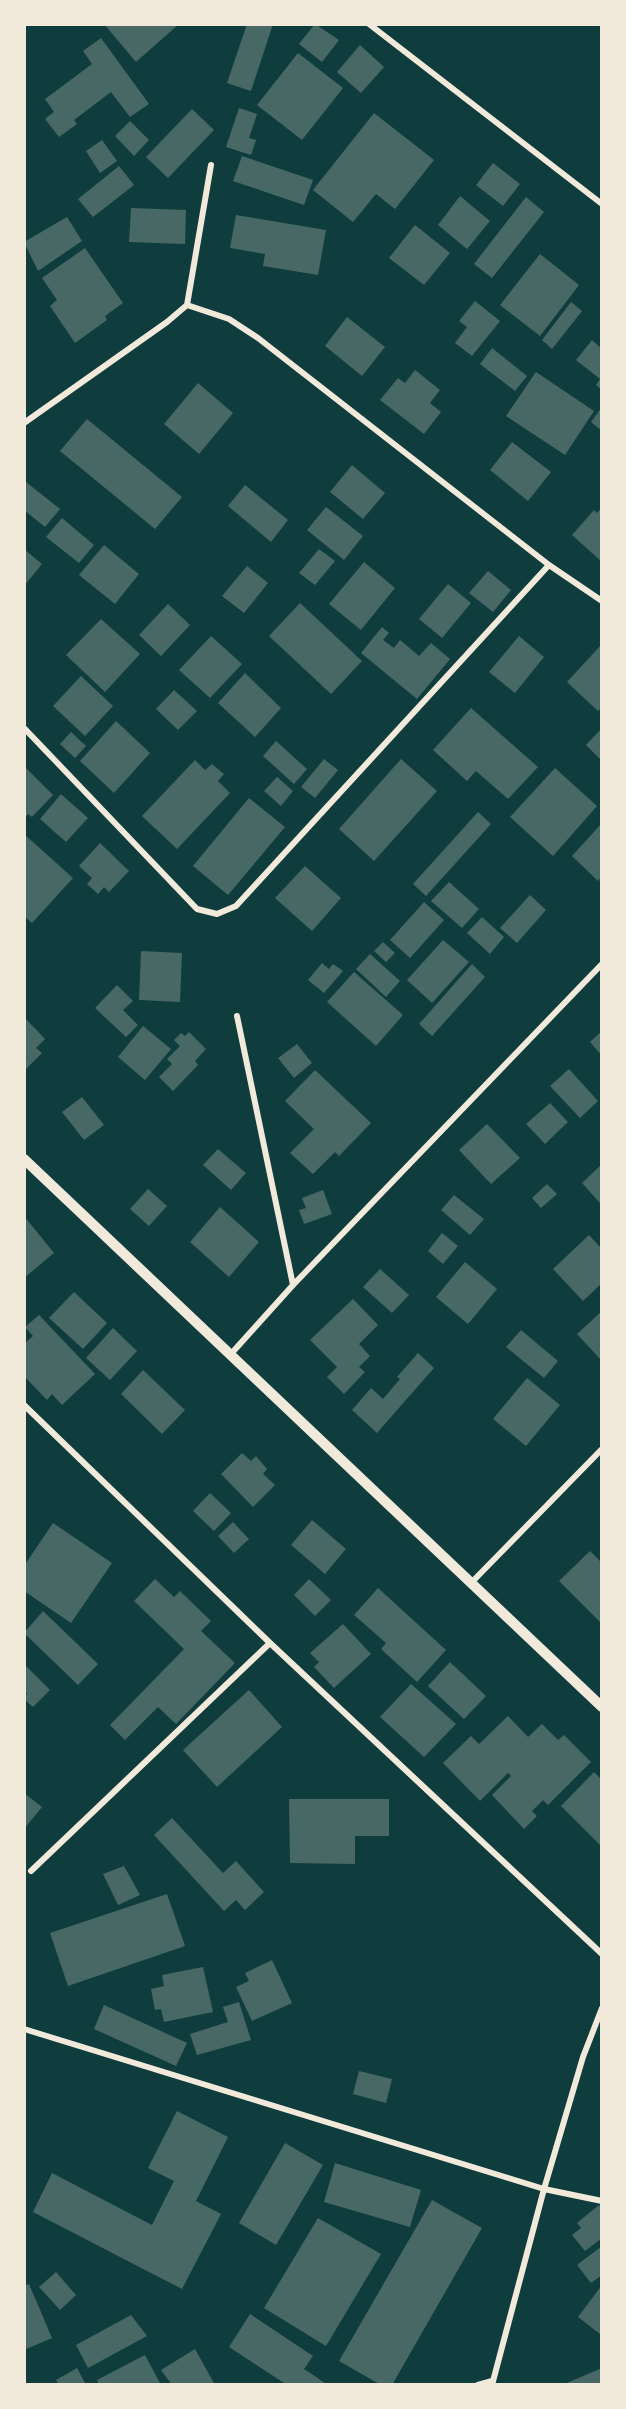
<!DOCTYPE html>
<html>
<head>
<meta charset="utf-8">
<style>
  body { margin:0 }
  #map { position:relative; width:626px; height:2409px; overflow:hidden; background:#0f3d3e; font-family:"Sofia Sans Condensed",sans-serif }
  canvas { display:block }
  .frame { position:absolute; inset:0; border:26px solid #f1e9da; pointer-events:none }
</style>
</head>
<body>
<div id="map">
<canvas width="626" height="2409"></canvas>
<div class="frame"></div>
</div>
<script>
const ctx = document.querySelector('canvas').getContext('2d');
ctx.lineJoin = 'round';
function fillPath(path, color) { ctx.fillStyle = color; ctx.fill(path, 'evenodd'); }
function strokePath(path, color, width, dash) { ctx.strokeStyle = color; ctx.lineWidth = width; ctx.lineCap = dash ? 'butt' : 'round'; ctx.setLineDash(dash || []); ctx.stroke(path); }
const building = new Path2D(`
  M 104,24 L 179,24 L 136,62 Z
  M 247,24 L 273,24 L 251,91 L 227,83 Z
  M 315,24 L 339,40 L 322,62 L 299,44 Z
  M 101,38 L 149,104 L 130,117 L 111,92 L 74,120 L 77,124 L 59,137 L 45,119 L 54,112 L 45,99 L 92,64 L 83,51 Z
  M 360,45 L 384,67 L 361,93 L 337,72 Z
  M 298,53 L 343,88 L 302,140 L 257,105 Z
  M 239,108 L 257,114 L 249,138 L 256,140 L 251,155 L 226,147 Z
  M 192,109 L 214,130 L 168,178 L 146,157 Z
  M 374,113 L 434,160 L 395,209 L 376,194 L 353,222 L 313,190 Z
  M 130,121 L 149,140 L 134,156 L 115,136 Z
  M 102,140 L 117,161 L 100,173 L 86,151 Z
  M 242,156 L 313,180 L 304,205 L 233,181 Z
  M 493,163 L 520,184 L 503,206 L 476,185 Z
  M 119,166 L 134,185 L 93,217 L 78,199 Z
  M 460,196 L 490,221 L 467,249 L 438,225 Z
  M 526,197 L 544,212 L 492,278 L 474,264 Z
  M 131,208 L 186,210 L 185,244 L 129,242 Z
  M 236,215 L 326,230 L 318,275 L 263,266 L 265,254 L 230,248 Z
  M 67,217 L 82,241 L 38,271 L 24,242 Z
  M 415,225 L 450,253 L 424,285 L 389,258 Z
  M 85,248 L 123,303 L 105,316 L 107,320 L 75,343 L 50,306 L 57,300 L 42,278 Z
  M 540,254 L 579,285 L 540,336 L 500,305 Z
  M 475,301 L 500,321 L 472,356 L 455,343 L 467,327 L 459,321 Z
  M 571,302 L 582,311 L 552,349 L 542,340 Z
  M 347,317 L 385,347 L 362,376 L 325,346 Z
  M 592,340 L 602,349 L 602,390 L 596,385 L 600,379 L 576,360 Z
  M 492,348 L 527,376 L 515,391 L 480,364 Z
  M 415,370 L 440,390 L 430,403 L 441,412 L 424,434 L 380,400 L 398,378 L 405,383 Z
  M 536,372 L 594,411 L 565,455 L 506,416 Z
  M 198,383 L 233,413 L 199,454 L 164,424 Z
  M 602,407 L 602,431 L 591,422 Z
  M 87,419 L 182,497 L 155,529 L 60,451 Z
  M 512,442 L 551,472 L 528,501 L 490,470 Z
  M 352,465 L 385,493 L 363,519 L 330,492 Z
  M 26,482 L 60,509 L 45,527 L 24,510 L 24,485 Z
  M 245,485 L 288,520 L 271,542 L 228,506 Z
  M 326,507 L 363,536 L 344,560 L 307,530 Z
  M 602,507 L 602,562 L 572,535 L 594,510 L 597,513 Z
  M 62,518 L 94,545 L 79,563 L 46,537 Z
  M 104,545 L 139,574 L 115,604 L 79,575 Z
  M 24,549 L 42,564 L 24,586 Z
  M 319,549 L 335,561 L 315,585 L 299,573 Z
  M 364,562 L 395,588 L 361,630 L 329,604 Z
  M 247,566 L 268,583 L 244,613 L 222,596 Z
  M 488,571 L 511,590 L 493,612 L 469,593 Z
  M 448,584 L 471,603 L 442,638 L 419,619 Z
  M 300,603 L 362,661 L 331,694 L 269,636 Z
  M 168,604 L 190,625 L 161,656 L 139,635 Z
  M 101,619 L 140,654 L 105,692 L 66,655 Z
  M 382,627 L 389,633 L 383,640 L 394,648 L 400,640 L 419,656 L 431,643 L 450,659 L 417,699 L 361,653 Z
  M 211,636 L 242,664 L 210,698 L 179,670 Z
  M 519,636 L 544,657 L 515,693 L 489,672 Z
  M 600,646 L 602,648 L 602,707 L 598,711 L 567,682 Z
  M 245,673 L 281,708 L 255,737 L 218,703 Z
  M 81,676 L 113,706 L 85,736 L 53,706 Z
  M 174,690 L 197,711 L 178,730 L 156,709 Z
  M 471,708 L 538,767 L 508,799 L 476,771 L 467,781 L 433,750 Z
  M 116,721 L 150,753 L 114,793 L 80,761 Z
  M 602,728 L 602,761 L 586,745 Z
  M 71,732 L 86,746 L 75,758 L 60,744 Z
  M 276,741 L 307,769 L 294,784 L 263,756 Z
  M 324,759 L 338,770 L 315,798 L 301,787 Z
  M 401,759 L 437,791 L 374,861 L 339,829 Z
  M 195,760 L 205,770 L 212,764 L 224,774 L 218,781 L 230,793 L 177,849 L 142,816 Z
  M 24,766 L 53,795 L 32,817 L 28,814 L 24,819 Z
  M 555,768 L 597,806 L 553,856 L 510,817 Z
  M 277,777 L 293,791 L 281,806 L 264,791 Z
  M 61,794 L 88,818 L 66,842 L 40,819 Z
  M 249,798 L 285,827 L 228,895 L 193,866 Z
  M 478,812 L 491,824 L 426,896 L 413,884 Z
  M 602,823 L 602,876 L 598,881 L 572,856 Z
  M 24,834 L 73,878 L 32,923 L 24,916 Z
  M 100,843 L 129,871 L 109,892 L 104,887 L 98,894 L 87,884 L 92,878 L 79,866 Z
  M 305,866 L 341,898 L 312,931 L 275,898 Z
  M 449,882 L 479,909 L 462,928 L 431,901 Z
  M 530,895 L 546,910 L 517,943 L 500,928 Z
  M 424,902 L 444,920 L 410,958 L 390,940 Z
  M 482,917 L 504,937 L 490,954 L 467,933 Z
  M 443,940 L 469,962 L 432,1003 L 407,980 Z
  M 383,942 L 395,953 L 386,962 L 374,951 Z
  M 141,951 L 182,953 L 180,1002 L 139,1000 Z
  M 370,954 L 400,981 L 386,997 L 356,969 Z
  M 322,963 L 329,969 L 333,964 L 343,971 L 324,993 L 308,980 Z
  M 472,964 L 485,977 L 432,1036 L 419,1024 Z
  M 354,972 L 403,1015 L 376,1046 L 327,1002 Z
  M 117,985 L 133,1001 L 123,1010 L 138,1025 L 126,1037 L 95,1008 Z
  M 24,1017 L 45,1039 L 36,1048 L 42,1053 L 24,1071 Z
  M 143,1026 L 171,1049 L 145,1080 L 118,1057 Z
  M 602,1031 L 602,1056 L 590,1042 Z
  M 189,1032 L 206,1049 L 195,1061 L 198,1065 L 173,1091 L 159,1077 L 172,1064 L 167,1059 L 180,1046 L 174,1040 L 181,1033 L 185,1036 Z
  M 297,1044 L 312,1063 L 294,1078 L 278,1058 Z
  M 569,1069 L 598,1101 L 580,1118 L 550,1086 Z
  M 315,1070 L 371,1123 L 339,1156 L 335,1152 L 313,1174 L 290,1153 L 314,1129 L 285,1101 Z
  M 82,1097 L 104,1125 L 84,1140 L 62,1112 Z
  M 550,1103 L 568,1122 L 545,1144 L 526,1124 Z
  M 487,1124 L 520,1158 L 491,1184 L 459,1150 Z
  M 218,1149 L 246,1173 L 231,1190 L 203,1165 Z
  M 602,1164 L 602,1201 L 600,1203 L 582,1183 Z
  M 547,1184 L 557,1194 L 541,1208 L 532,1198 Z
  M 148,1189 L 167,1206 L 149,1226 L 130,1209 Z
  M 323,1190 L 332,1214 L 304,1224 L 299,1210 L 306,1208 L 302,1198 Z
  M 454,1195 L 484,1219 L 470,1235 L 441,1210 Z
  M 220,1207 L 259,1242 L 229,1277 L 190,1242 Z
  M 24,1216 L 54,1253 L 24,1278 Z
  M 442,1233 L 458,1246 L 443,1264 L 428,1251 Z
  M 589,1235 L 602,1249 L 602,1283 L 583,1301 L 553,1269 Z
  M 465,1262 L 497,1289 L 468,1324 L 436,1297 Z
  M 380,1269 L 409,1295 L 392,1313 L 363,1287 Z
  M 74,1292 L 107,1323 L 83,1349 L 49,1318 Z
  M 353,1299 L 378,1325 L 359,1344 L 370,1356 L 359,1367 L 365,1372 L 344,1394 L 327,1377 L 337,1367 L 310,1340 Z
  M 602,1311 L 602,1361 L 577,1334 Z
  M 39,1315 L 95,1374 L 62,1405 L 52,1394 L 47,1400 L 24,1376 L 24,1344 L 33,1336 L 25,1327 Z
  M 113,1328 L 137,1351 L 110,1380 L 86,1358 Z
  M 521,1330 L 558,1361 L 544,1378 L 506,1347 Z
  M 418,1353 L 434,1368 L 377,1433 L 352,1410 L 371,1388 L 383,1399 L 400,1379 L 397,1377 Z
  M 143,1370 L 185,1410 L 162,1434 L 121,1394 Z
  M 527,1378 L 560,1405 L 526,1446 L 493,1419 Z
  M 242,1453 L 251,1461 L 256,1456 L 267,1469 L 263,1474 L 275,1485 L 253,1507 L 221,1474 Z
  M 210,1493 L 231,1513 L 214,1531 L 193,1511 Z
  M 312,1520 L 346,1549 L 325,1574 L 291,1545 Z
  M 233,1522 L 249,1539 L 234,1553 L 218,1536 Z
  M 53,1523 L 112,1563 L 71,1623 L 24,1591 L 24,1566 Z
  M 590,1551 L 602,1563 L 602,1620 L 600,1622 L 559,1581 Z
  M 155,1579 L 174,1597 L 180,1591 L 211,1621 L 201,1631 L 235,1663 L 176,1724 L 158,1707 L 125,1740 L 110,1725 L 184,1649 L 134,1601 Z
  M 309,1579 L 331,1600 L 315,1616 L 294,1595 Z
  M 378,1588 L 446,1650 L 417,1682 L 381,1649 L 386,1643 L 354,1615 Z
  M 43,1611 L 98,1664 L 78,1685 L 24,1633 Z
  M 343,1624 L 371,1654 L 334,1688 L 314,1667 L 319,1662 L 310,1653 Z
  M 450,1662 L 486,1696 L 464,1719 L 428,1686 Z
  M 24,1664 L 50,1690 L 33,1707 L 24,1699 L 27,1693 L 24,1690 Z
  M 411,1684 L 456,1724 L 424,1757 L 380,1717 Z
  M 249,1690 L 282,1727 L 217,1787 L 183,1750 Z
  M 508,1716 L 528,1737 L 542,1724 L 558,1740 L 564,1735 L 591,1762 L 548,1805 L 543,1800 L 532,1811 L 537,1816 L 524,1829 L 492,1795 L 511,1776 L 508,1773 L 480,1801 L 443,1763 L 471,1736 L 479,1744 Z
  M 594,1772 L 602,1780 L 602,1847 L 561,1806 Z
  M 24,1793 L 42,1807 L 24,1829 Z
  M 289,1799 L 389,1799 L 389,1836 L 355,1836 L 355,1864 L 290,1863 Z
  M 172,1818 L 223,1873 L 236,1861 L 264,1892 L 245,1910 L 236,1900 L 224,1911 L 154,1835 Z
  M 124,1866 L 140,1895 L 118,1905 L 103,1874 Z
  M 167,1894 L 185,1946 L 68,1986 L 50,1933 Z
  M 272,1960 L 292,2003 L 252,2021 L 236,1987 L 249,1981 L 245,1973 Z
  M 203,1967 L 213,2012 L 164,2022 L 161,2009 L 155,2010 L 151,1989 L 164,1986 L 162,1975 Z
  M 239,2002 L 251,2040 L 197,2055 L 190,2034 L 228,2022 L 223,2007 Z
  M 104,2005 L 187,2043 L 176,2066 L 94,2029 Z
  M 359,2071 L 392,2079 L 386,2103 L 353,2094 Z
  M 177,2111 L 228,2137 L 196,2201 L 221,2214 L 182,2289 L 33,2212 L 52,2173 L 152,2225 L 174,2181 L 148,2168 Z
  M 285,2143 L 323,2165 L 276,2245 L 239,2223 Z
  M 335,2163 L 421,2190 L 410,2227 L 324,2202 Z
  M 432,2200 L 482,2228 L 392,2385 L 381,2385 L 339,2361 Z
  M 599,2205 L 602,2208 L 602,2238 L 585,2251 L 572,2235 L 581,2228 L 577,2223 Z
  M 318,2218 L 381,2254 L 326,2346 L 264,2308 Z
  M 602,2246 L 602,2275 L 591,2283 L 577,2265 Z
  M 56,2272 L 76,2295 L 60,2310 L 39,2287 Z
  M 29,2284 L 52,2338 L 24,2350 L 24,2286 Z
  M 602,2285 L 602,2331 L 600,2334 L 578,2317 Z
  M 250,2314 L 313,2356 L 304,2369 L 328,2385 L 287,2385 L 229,2347 Z
  M 131,2315 L 147,2336 L 88,2368 L 76,2345 Z
  M 195,2349 L 215,2385 L 172,2385 L 161,2370 Z
  M 145,2355 L 161,2385 L 99,2385 L 97,2380 Z
  M 77,2368 L 86,2385 L 59,2385 L 56,2380 Z
  M 602,2368 L 602,2385 L 562,2385 Z`);
const minor = new Path2D(`
  M 369,24 L 602,204
  M 187,305 L 211,165
  M 24,423 L 167,322 L 187,305 L 229,319 L 258,338 L 549,565 L 602,601
  M 24,728 L 197,909 L 217,914 L 236,906 L 549,565
  M 237,1016 L 293,1285
  M 230,1355 L 293,1285 L 602,964
  M 24,1405 L 270,1643 L 602,1954
  M 472,1582 L 602,1449
  M 31,1871 L 270,1643
  M 24,2029 L 544,2189 L 602,2201
  M 478,2385 L 492,2381
  M 492,2385 L 544,2189 L 583,2057 L 602,2008`);
const tertiary = new Path2D(`
  M 24,1159 L 602,1707`);
fillPath(building, '#486865');
strokePath(minor, '#f1e9da', 6);
strokePath(tertiary, '#f1e9da', 10);
</script>
</body>
</html>
